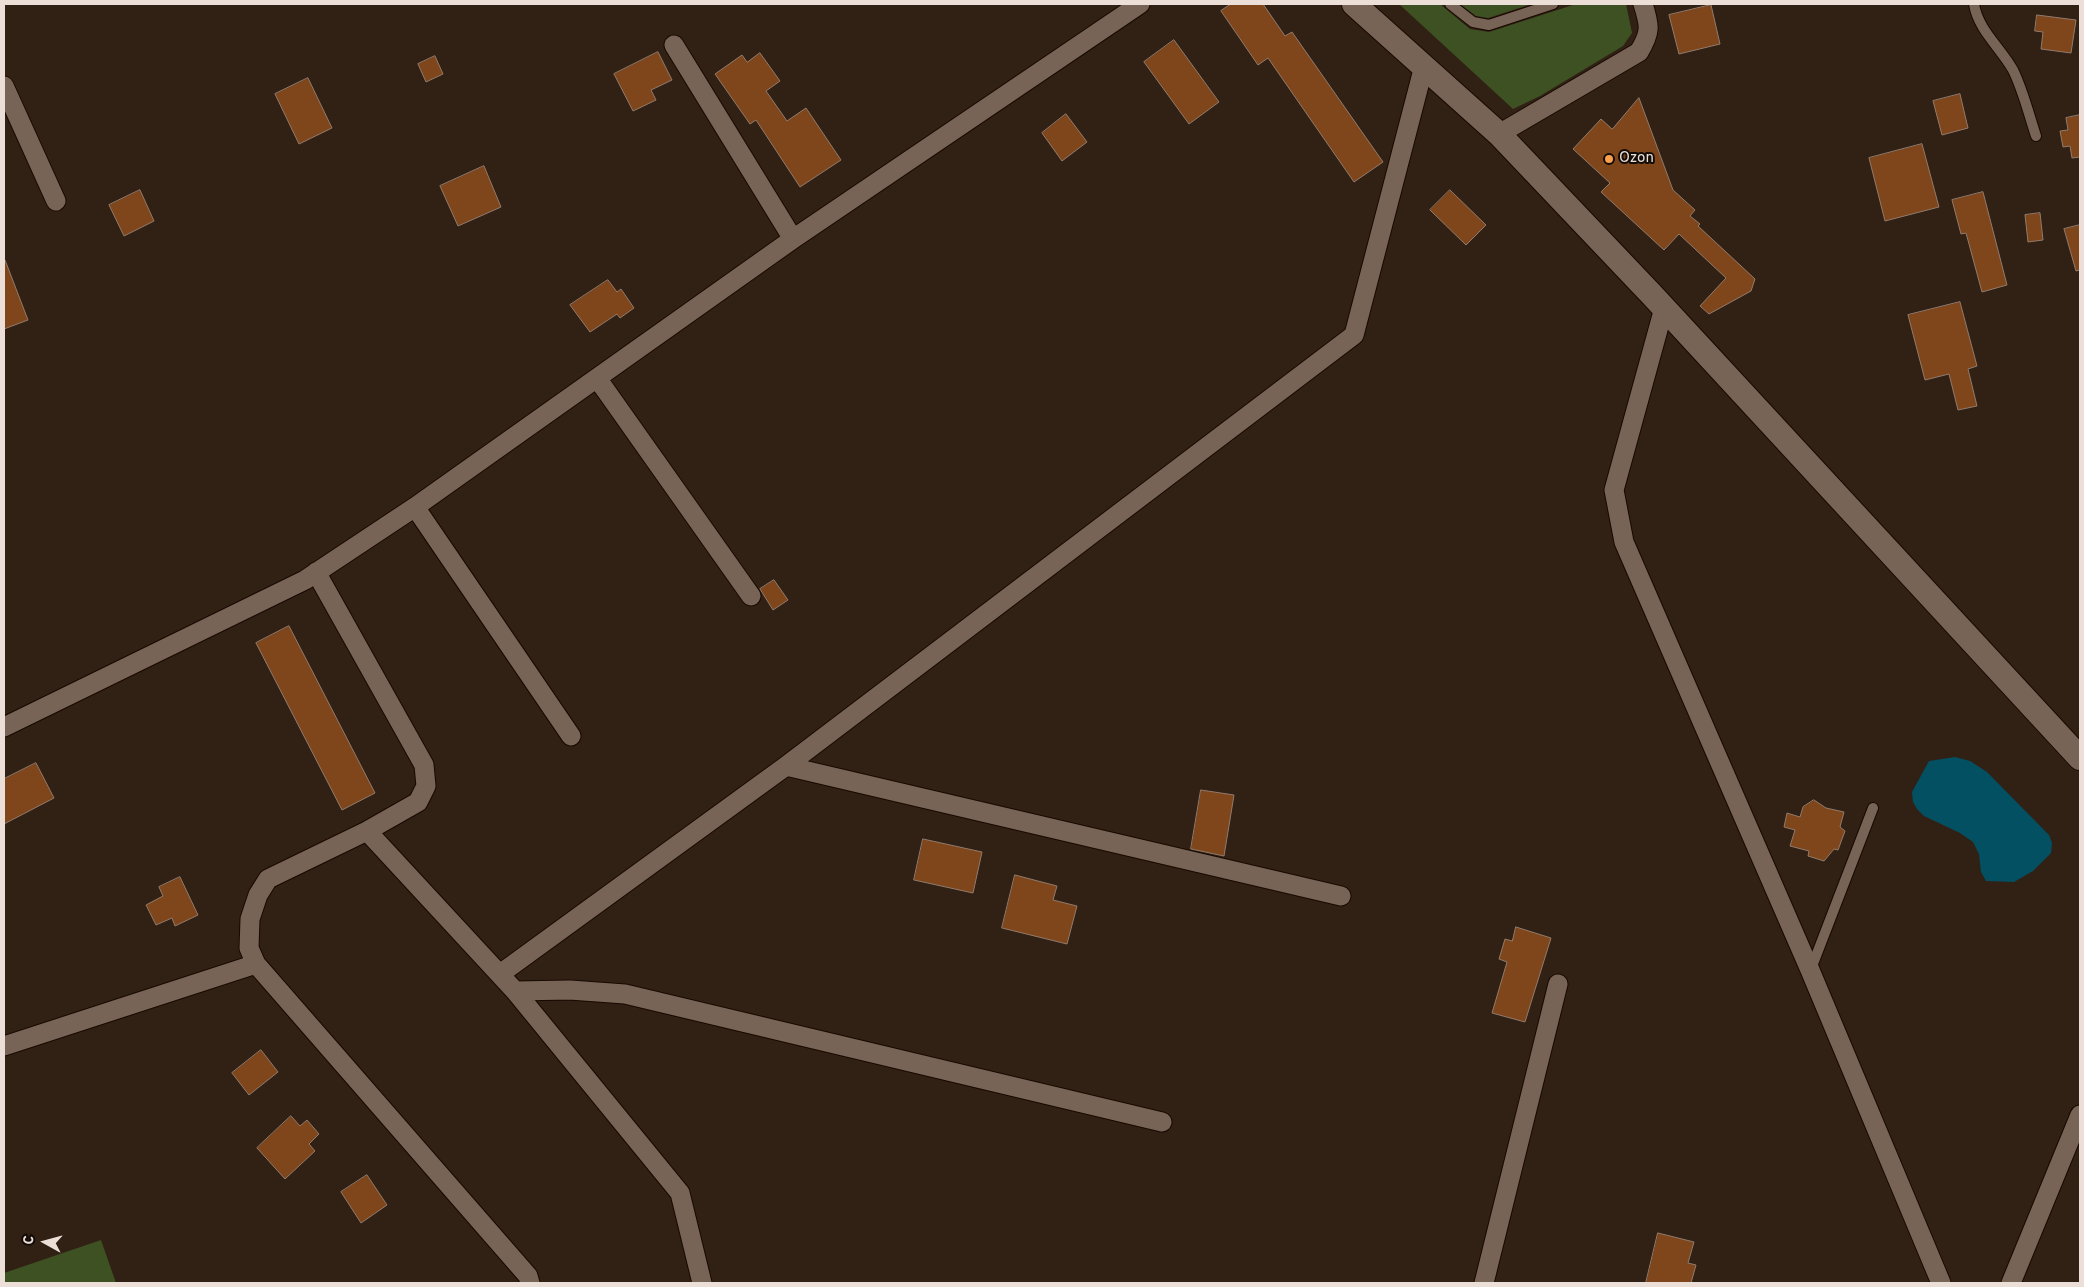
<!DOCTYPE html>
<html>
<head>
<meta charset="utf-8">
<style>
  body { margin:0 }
  #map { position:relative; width:2084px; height:1287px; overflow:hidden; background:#312014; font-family:Overpass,sans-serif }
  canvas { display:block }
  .frame { position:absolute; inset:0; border:5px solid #ebdfd7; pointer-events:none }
  .north { position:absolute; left:20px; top:1217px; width:50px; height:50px; -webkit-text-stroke:4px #130b07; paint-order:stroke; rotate:277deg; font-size:14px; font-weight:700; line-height:20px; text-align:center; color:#ebdfd7 }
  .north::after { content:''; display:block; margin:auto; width:18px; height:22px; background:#ebdfd7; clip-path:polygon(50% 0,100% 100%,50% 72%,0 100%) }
</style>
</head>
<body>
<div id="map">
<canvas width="2084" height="1287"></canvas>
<div class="frame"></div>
<div class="north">С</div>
</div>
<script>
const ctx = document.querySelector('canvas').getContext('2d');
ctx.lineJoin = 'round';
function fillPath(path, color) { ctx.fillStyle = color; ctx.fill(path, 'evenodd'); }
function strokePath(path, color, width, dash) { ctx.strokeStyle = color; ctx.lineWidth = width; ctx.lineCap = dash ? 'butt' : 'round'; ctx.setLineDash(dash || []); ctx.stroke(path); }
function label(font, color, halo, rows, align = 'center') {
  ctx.font = font + ' Overpass,sans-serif'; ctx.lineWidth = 4; ctx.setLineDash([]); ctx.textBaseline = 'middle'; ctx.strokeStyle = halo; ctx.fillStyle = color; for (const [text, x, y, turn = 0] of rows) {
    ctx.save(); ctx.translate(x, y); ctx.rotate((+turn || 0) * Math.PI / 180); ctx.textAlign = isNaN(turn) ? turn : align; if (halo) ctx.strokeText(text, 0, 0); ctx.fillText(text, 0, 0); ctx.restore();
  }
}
const green = new Path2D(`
  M 1399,4 L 1440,4 L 1470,29 L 1489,32 L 1576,4 L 1626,4 L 1632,33 L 1623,46 L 1540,96 L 1513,109 Z
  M 1460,4 L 1532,4 L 1488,18 L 1476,16 Z
  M 101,1240 L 116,1283 L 4,1283 L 4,1273 Z`);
const water = new Path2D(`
  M 1955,757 L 1970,761 L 1987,772 L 2049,835 L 2052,843 L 2051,853 L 2033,871 L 2014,882 L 1986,881 L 1981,872 L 1979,854 L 1973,842 L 1960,833 L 1924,816 L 1917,809 L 1913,802 L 1912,792 L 1929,761 Z`);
const building = new Path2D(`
  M 1231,4 L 1263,4 L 1285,36 L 1292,32 L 1383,162 L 1354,182 L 1268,58 L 1258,65 L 1221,11 Z
  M 1711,5 L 1720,44 L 1679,54 L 1669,15 Z
  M 2037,15 L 2076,20 L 2071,53 L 2041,49 L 2043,32 L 2035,31 Z
  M 1174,40 L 1219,102 L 1189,124 L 1144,62 Z
  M 658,52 L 672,80 L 651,90 L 656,100 L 633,111 L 614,74 Z
  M 760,53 L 780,81 L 766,91 L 787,121 L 806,108 L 841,160 L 800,187 L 756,120 L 750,124 L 715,74 L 742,55 L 747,62 Z
  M 435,56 L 443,74 L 426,82 L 418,64 Z
  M 308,78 L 332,128 L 299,144 L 275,94 Z
  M 1960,94 L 1968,128 L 1942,135 L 1933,101 Z
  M 1639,98 L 1673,190 L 1695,210 L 1690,216 L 1700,224 L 1698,226 L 1755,279 L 1751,291 L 1709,314 L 1700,306 L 1726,278 L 1679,234 L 1664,250 L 1601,192 L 1610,183 L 1573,149 L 1601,119 L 1612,129 Z
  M 1066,114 L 1087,142 L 1062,161 L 1042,133 Z
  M 2080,115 L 2080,157 L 2072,158 L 2070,146 L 2063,147 L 2060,131 L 2068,130 L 2066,118 Z
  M 1922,144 L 1939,207 L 1885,221 L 1869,158 Z
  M 484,166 L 501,207 L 458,226 L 440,186 Z
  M 140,190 L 154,221 L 124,236 L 109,205 Z
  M 1450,190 L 1486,225 L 1466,245 L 1430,210 Z
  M 1983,192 L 2007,285 L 1982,292 L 1966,233 L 1961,234 L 1952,200 Z
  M 2040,213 L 2043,240 L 2028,242 L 2025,215 Z
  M 2080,225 L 2080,270 L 2076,271 L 2064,229 Z
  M 4,260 L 5,260 L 28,320 L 4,329 Z
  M 608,280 L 617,292 L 621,289 L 634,308 L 620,318 L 617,314 L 590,332 L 570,305 Z
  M 1960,302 L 1977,366 L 1968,369 L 1977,406 L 1958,410 L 1949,374 L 1925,380 L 1908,315 Z
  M 774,580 L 788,600 L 773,610 L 760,589 Z
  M 289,626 L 375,793 L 342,810 L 256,643 Z
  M 36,763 L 54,798 L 4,824 L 4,779 Z
  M 1201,790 L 1234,795 L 1224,856 L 1191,849 Z
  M 1814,800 L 1826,808 L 1844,812 L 1840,827 L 1845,831 L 1838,850 L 1834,849 L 1824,861 L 1808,856 L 1809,851 L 1790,846 L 1795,830 L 1784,827 L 1787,813 L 1800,817 L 1803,807 Z
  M 923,839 L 982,852 L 973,893 L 914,880 Z
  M 1015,875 L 1057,886 L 1053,900 L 1077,906 L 1067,944 L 1002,928 Z
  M 180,877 L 198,915 L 175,926 L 172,918 L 156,925 L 146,905 L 163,896 L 159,887 Z
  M 1516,927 L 1551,938 L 1525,1022 L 1492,1013 L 1507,962 L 1499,959 L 1505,939 L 1512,941 Z
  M 261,1050 L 278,1072 L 249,1095 L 232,1073 Z
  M 291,1116 L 300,1126 L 307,1120 L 319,1134 L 309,1144 L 315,1151 L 285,1179 L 257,1148 Z
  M 367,1175 L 387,1205 L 361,1223 L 341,1192 Z
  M 1658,1233 L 1694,1242 L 1688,1263 L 1696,1265 L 1691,1283 L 1646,1283 Z`);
const service = new Path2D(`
  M 1450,4 L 1473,22 L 1489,25 L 1553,4
  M 1974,4 C 1978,30 2001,48 2013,70 C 2023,90 2029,115 2036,136
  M 1811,969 L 1873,808`);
const minor = new Path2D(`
  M 674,45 L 793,239
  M 4,86 L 56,201
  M 1499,134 L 1639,52 C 1651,32 1650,26 1643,4
  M 1664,308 L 1614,490 L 1624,542 L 1810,970 L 1941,1283
  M 597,378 L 751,596
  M 415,507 L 571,736
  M 316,572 L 424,765 L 426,786 L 418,802 L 367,831 L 268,879 L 258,895 L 250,919 L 249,948 L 256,964 L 528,1276 L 530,1283
  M 4,727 L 305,580 L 415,507 L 793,239 L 1140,4
  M 786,766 L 1341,896
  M 367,831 L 515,991 L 680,1193 L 702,1283
  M 500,974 L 786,766 L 1354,335 L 1424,66
  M 515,991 L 570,990 L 625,994 L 1162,1122
  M 4,1046 L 256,964
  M 1484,1283 L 1558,984
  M 2011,1283 L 2080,1115`);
const tertiary = new Path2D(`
  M 1354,4 L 1499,134 L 1653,296 L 2080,758`);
const markers = [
  [1609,159,5,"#f99f4d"]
];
const poiNames = [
  ["Ozon",1619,159]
];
fillPath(green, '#3d5123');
fillPath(water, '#035063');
fillPath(building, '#80461b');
strokePath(building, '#917b6d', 1);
strokePath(service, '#180901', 12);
strokePath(minor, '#180901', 21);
strokePath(tertiary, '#180901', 26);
strokePath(service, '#786456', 10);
strokePath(minor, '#786456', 19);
strokePath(tertiary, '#786456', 24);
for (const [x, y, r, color] of markers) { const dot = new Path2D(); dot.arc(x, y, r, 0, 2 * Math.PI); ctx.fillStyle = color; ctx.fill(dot); strokePath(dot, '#130b07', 2); }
label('15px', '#ebdfd7', '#130b07', poiNames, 'left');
</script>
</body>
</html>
